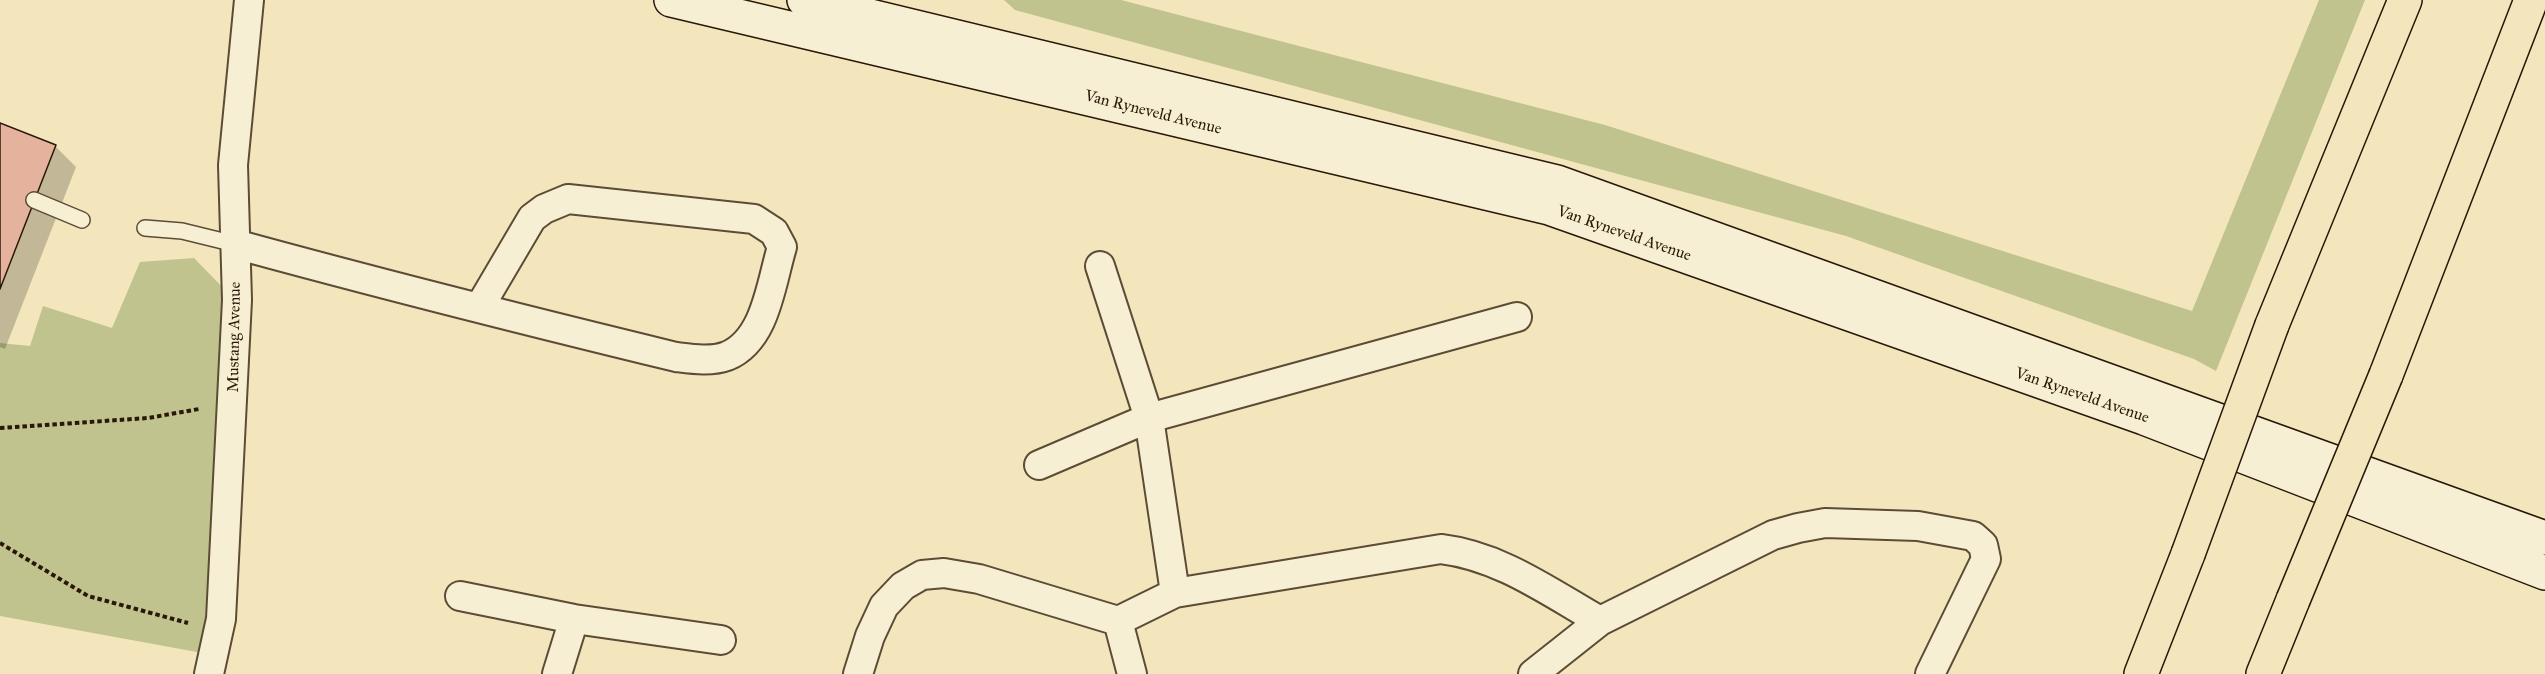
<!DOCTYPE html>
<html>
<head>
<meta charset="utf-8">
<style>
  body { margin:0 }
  canvas { display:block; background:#f3e6bd }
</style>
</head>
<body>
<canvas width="2545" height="674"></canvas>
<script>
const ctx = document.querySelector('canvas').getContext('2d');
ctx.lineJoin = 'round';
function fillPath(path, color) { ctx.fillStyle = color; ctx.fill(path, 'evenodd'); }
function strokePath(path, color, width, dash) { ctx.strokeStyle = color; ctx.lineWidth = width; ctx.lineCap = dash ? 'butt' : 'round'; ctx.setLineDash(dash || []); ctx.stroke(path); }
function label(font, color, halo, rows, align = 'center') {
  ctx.font = font + ' "IM FELL Great Primer",serif'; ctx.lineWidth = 4.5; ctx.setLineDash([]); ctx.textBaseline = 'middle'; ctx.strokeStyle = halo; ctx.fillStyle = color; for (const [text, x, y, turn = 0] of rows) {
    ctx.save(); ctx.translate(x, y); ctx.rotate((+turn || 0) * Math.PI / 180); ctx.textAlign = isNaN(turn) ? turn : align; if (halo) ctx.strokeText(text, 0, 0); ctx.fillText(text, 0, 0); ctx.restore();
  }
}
const green = new Path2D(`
  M 1004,0 L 1121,0 L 1605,125 L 2192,311 L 2319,0 L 2365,0 L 2216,371 L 2194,359 L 1846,236 L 1015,10 Z
  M 194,258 L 236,301 L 217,635 L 197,652 L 0,616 L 0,343 L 30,346 L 43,306 L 112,328 L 140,262 Z`);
const shadow = new Path2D(`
  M 0,125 L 55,146 L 76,167 L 5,349 L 0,347 Z`);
const building = new Path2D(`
  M 0,123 L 56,145 L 0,289 Z`);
const path = new Path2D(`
  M 0,428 L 148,418 L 199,409
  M 0,543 L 88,596 L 188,623`);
const lane = new Path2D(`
  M 34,200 L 82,220
  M 145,228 L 182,231 L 235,244`);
const street = new Path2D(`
  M 235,244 C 381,284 528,321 676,357 C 692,359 711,362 727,356 C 766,340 771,283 782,247 L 774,232 L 754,219 L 568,199 L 544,209 L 532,218 L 479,308
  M 1039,465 L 1149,418 L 1100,266
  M 1175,593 L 1149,418 L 1517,317
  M 460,596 L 574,619 L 721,640
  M 1118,621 L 1175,593 L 1441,549 C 1500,556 1549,592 1600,621
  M 209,674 L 221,619 L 237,300 L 233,165 L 249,0
  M 557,674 L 574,619
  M 858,674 L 870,636 L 884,606 L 903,586 L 922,575 L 944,573 L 979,579 L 1118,621 L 1132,674
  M 1533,674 L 1600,621 L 1773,535 L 1798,528 L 1825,523 L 1918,526 L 1973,536 L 1983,545 L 1986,559 L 1930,674`);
const secondary = new Path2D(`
  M 671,0 L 1549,208 L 2144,418 L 2545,573
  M 804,0 L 1557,182 L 2545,538`);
const highway = new Path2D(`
  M 2272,325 L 2405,0
  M 2386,375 L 2531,0
  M 2141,674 L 2188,554
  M 2263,674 L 2293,600`);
const highwayBridge = new Path2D(`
  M 2188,554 L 2272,325
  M 2293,600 L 2386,375`);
const streetNames = [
  ["Van Ryneveld Avenue",1153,113,14],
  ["Van Ryneveld Avenue",1624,234,19],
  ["Mustang Avenue",235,337,-89],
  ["Van Ryneveld Avenue",2082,396,19]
];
fillPath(green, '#c0c38d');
fillPath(shadow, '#0003');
fillPath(building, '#e5b39d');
strokePath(building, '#291808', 1.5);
strokePath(lane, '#5c4c35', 18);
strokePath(street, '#5c4c35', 32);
strokePath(secondary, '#291808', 36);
strokePath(highway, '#291808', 36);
strokePath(path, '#291808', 4, [4.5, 3]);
strokePath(lane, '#f7efd4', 15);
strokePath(street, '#f7efd4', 28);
strokePath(secondary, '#f7efd4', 33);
strokePath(highway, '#f3e6bd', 33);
strokePath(highwayBridge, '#291808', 36, []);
strokePath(highwayBridge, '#f3e6bd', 33);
label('16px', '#291808', '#f7efd4', streetNames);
</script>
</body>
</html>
